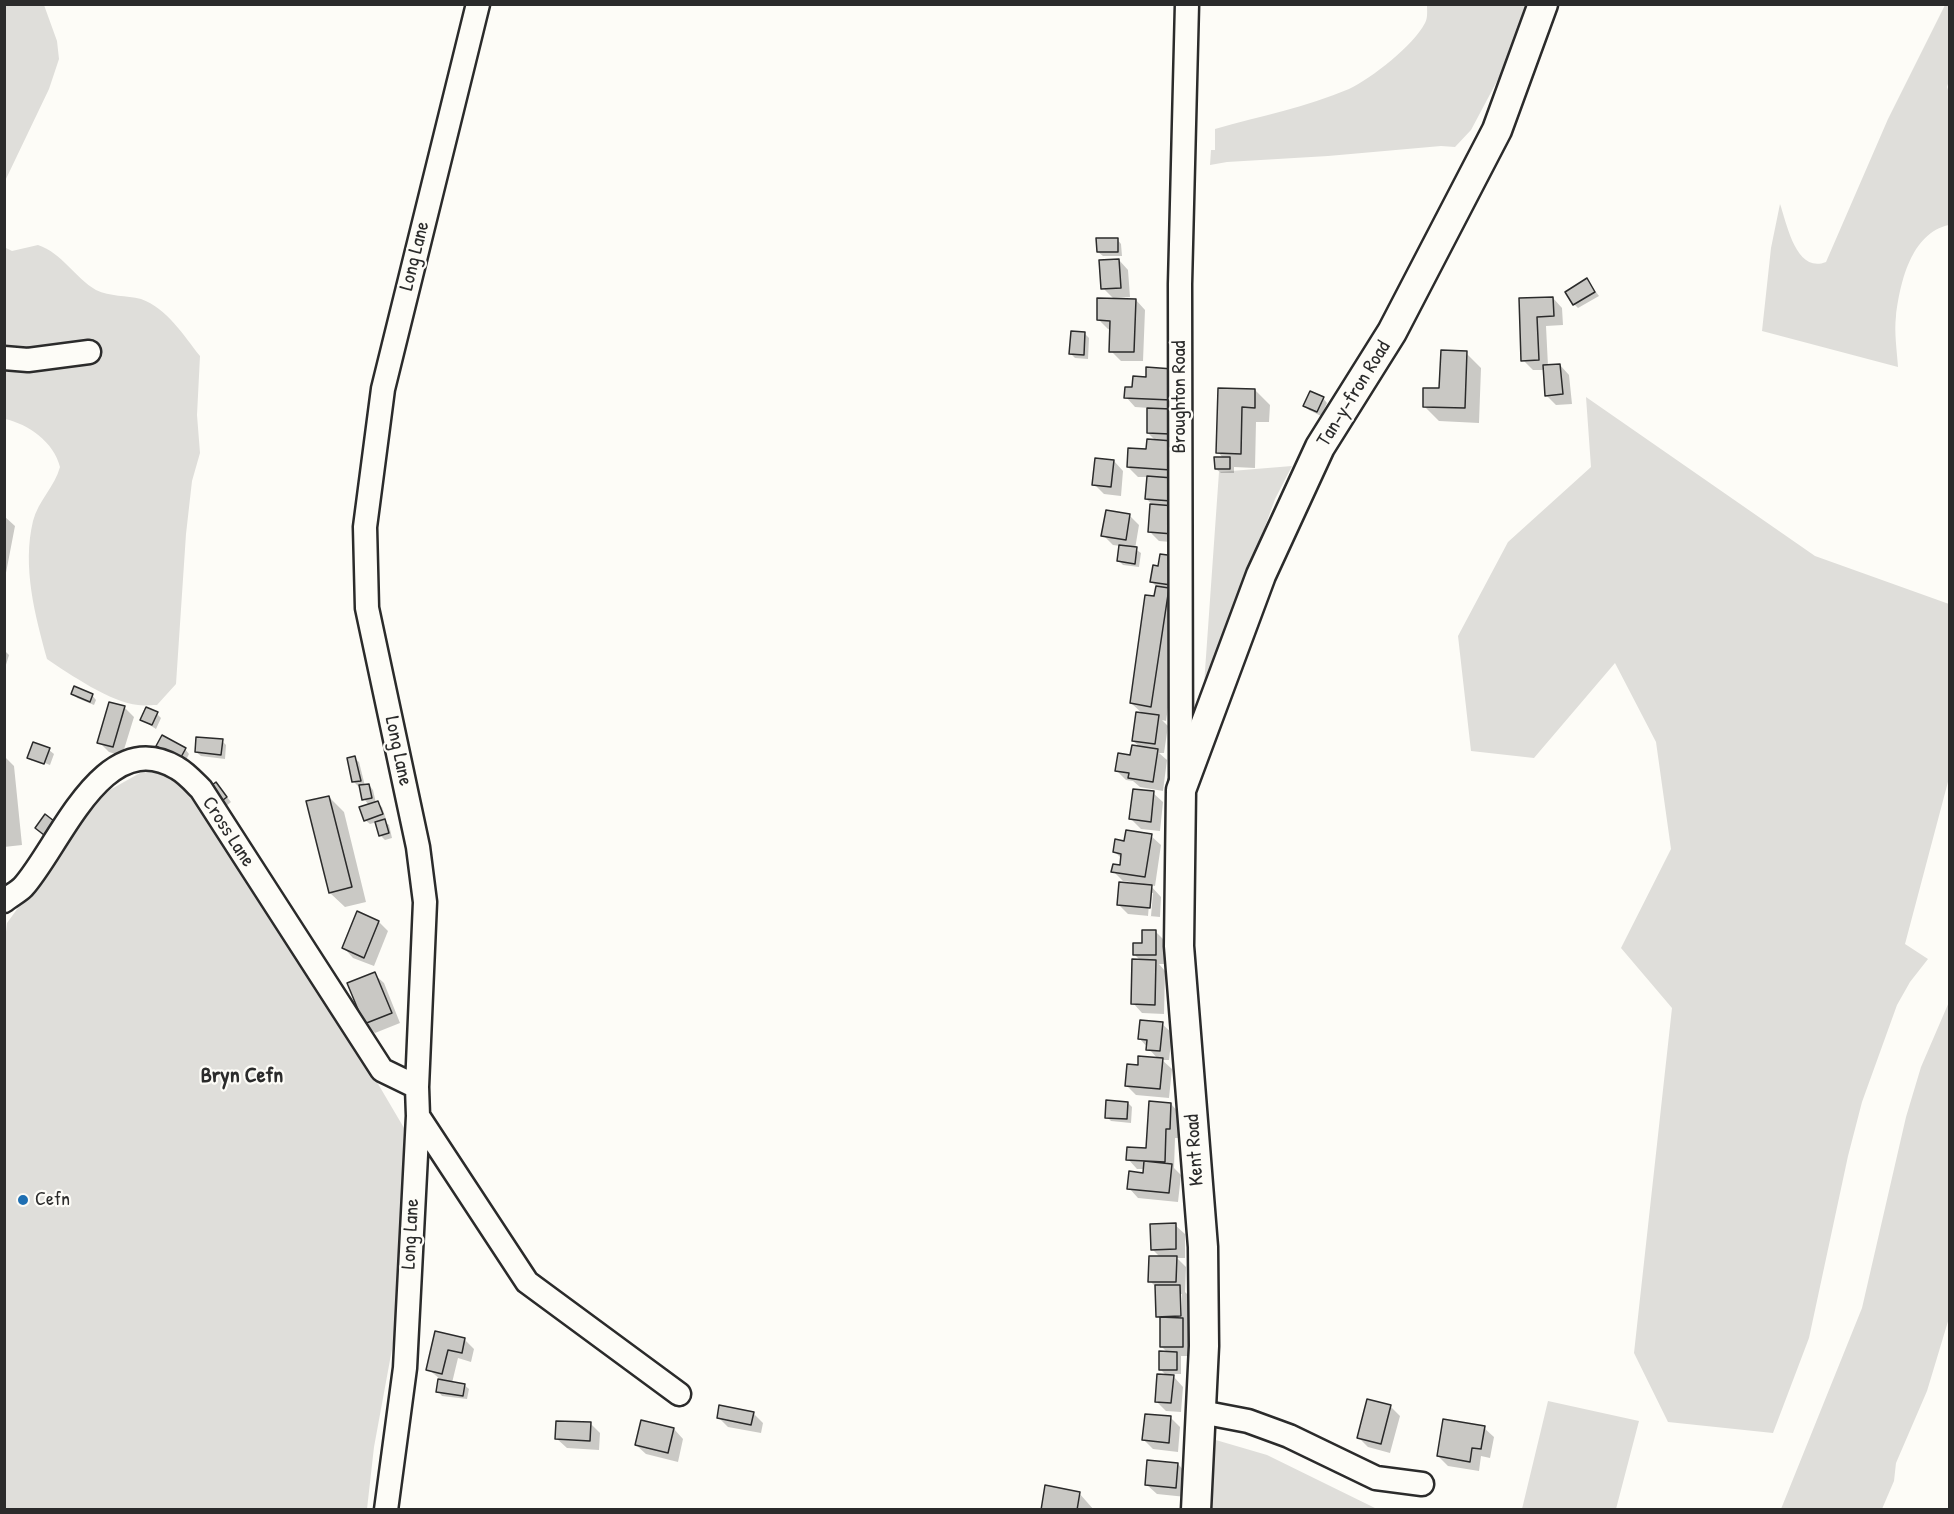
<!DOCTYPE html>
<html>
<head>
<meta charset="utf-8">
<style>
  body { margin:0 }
  #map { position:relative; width:1954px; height:1514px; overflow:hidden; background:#fdfcf7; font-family:"Patrick Hand",sans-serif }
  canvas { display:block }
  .frame { position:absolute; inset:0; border:6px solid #2b2b2b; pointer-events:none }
</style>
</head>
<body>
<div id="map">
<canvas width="1954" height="1514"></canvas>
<div class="frame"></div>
</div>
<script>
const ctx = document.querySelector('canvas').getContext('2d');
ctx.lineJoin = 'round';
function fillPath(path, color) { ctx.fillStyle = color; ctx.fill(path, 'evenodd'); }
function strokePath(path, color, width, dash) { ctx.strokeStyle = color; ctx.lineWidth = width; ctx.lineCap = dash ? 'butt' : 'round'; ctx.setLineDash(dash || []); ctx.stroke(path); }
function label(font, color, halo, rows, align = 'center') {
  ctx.font = font + ' "Patrick Hand",sans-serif'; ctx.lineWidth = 4.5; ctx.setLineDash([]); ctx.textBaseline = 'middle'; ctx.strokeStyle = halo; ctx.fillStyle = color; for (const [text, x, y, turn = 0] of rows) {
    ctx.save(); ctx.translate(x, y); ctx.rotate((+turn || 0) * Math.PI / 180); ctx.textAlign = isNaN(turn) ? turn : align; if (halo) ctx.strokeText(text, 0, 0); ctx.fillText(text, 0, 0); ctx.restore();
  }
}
const green = new Path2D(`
  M 5,4 L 44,5 L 57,41 L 59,59 L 49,89 L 5,181 Z
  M 1427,5 L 1534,5 L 1529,21 L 1471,130 L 1455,147 L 1441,146 L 1328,156 L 1227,162 L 1210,165 L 1211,150 L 1215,150 L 1215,129 C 1260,116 1307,107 1349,89 C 1372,78 1413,46 1425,23 C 1428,18 1427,10 1427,5 Z
  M 1945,5 L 1950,5 L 1950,77 L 1947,87 L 1950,97 L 1949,225 C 1911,233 1900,283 1896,316 C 1894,332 1897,351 1898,367 L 1762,331 L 1771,248 L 1780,204 C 1787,224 1796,274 1826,262 L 1888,119 Z
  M 38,245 C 62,253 75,278 96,290 C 110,297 126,295 141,299 C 167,308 184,336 200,356 L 197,415 L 200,453 L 192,481 L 186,534 L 176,684 L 157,705 C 151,705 144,706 138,705 C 112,703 69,674 47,659 C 35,615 22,567 33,521 C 38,501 55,486 60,467 C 54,442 28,424 5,419 L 4,247 L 12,251 Z
  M 1586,397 L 1815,556 L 1949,604 L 1949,778 L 1905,944 L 1928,959 L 1910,982 L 1897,1005 L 1862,1102 L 1848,1156 L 1809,1338 L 1773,1433 L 1668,1422 L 1634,1353 L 1672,1008 L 1621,948 L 1671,849 L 1656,742 L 1615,663 L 1534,758 L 1471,751 L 1458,636 L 1508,542 L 1591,467 Z
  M 1292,466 L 1275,499 L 1203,699 L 1219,472 Z
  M 164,770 L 190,789 L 374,1077 L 404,1128 L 397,1322 L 374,1447 L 367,1509 L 5,1510 L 4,950 L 7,923 L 99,796 L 140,773 Z
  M 1949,1002 L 1949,1318 L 1927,1391 L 1896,1463 L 1894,1481 L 1882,1509 L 1781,1509 L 1862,1308 L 1906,1117 L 1921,1067 Z
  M 1548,1401 L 1639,1421 L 1616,1509 L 1522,1509 Z
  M 1209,1438 L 1267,1455 L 1377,1509 L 1203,1510 Z`);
const shadow = new Path2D(`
  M 1117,239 L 1121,244 L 1122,256 L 1103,256 L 1098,252 Z
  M 1119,260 L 1128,270 L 1130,297 L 1116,298 L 1116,300 L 1136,300 L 1145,310 L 1143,361 L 1121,361 L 1111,351 L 1111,330 L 1108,329 L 1099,320 L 1115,300 L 1103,288 Z
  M 1587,280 L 1599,296 L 1578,308 L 1574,304 Z
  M 1553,298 L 1562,308 L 1563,325 L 1546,326 L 1548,366 L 1560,365 L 1569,375 L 1572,404 L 1556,405 L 1546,395 L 1545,370 L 1533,370 L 1523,360 L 1521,300 Z
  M 1085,334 L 1089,338 L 1088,359 L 1075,358 L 1071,354 Z
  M 1466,353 L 1481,368 L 1479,423 L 1439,421 L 1424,406 L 1441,390 Z
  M 1147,378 L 1181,409 L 1169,409 L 1180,420 L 1182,543 L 1159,541 L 1149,531 L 1152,504 L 1146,499 L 1148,477 L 1138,477 L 1128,467 L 1157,442 L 1148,433 L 1149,408 L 1135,407 L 1126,397 Z
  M 1219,389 L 1255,390 L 1270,405 L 1269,422 L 1256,422 L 1255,468 L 1234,467 L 1234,473 L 1221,473 L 1216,469 L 1223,458 L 1218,452 Z
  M 1323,398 L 1327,403 L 1321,416 L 1309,410 L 1305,406 Z
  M 1114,461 L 1123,471 L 1121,496 L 1104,494 L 1094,484 Z
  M 1129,515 L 1139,525 L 1135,549 L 1141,553 L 1139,567 L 1123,565 L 1119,561 L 1120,546 L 1113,545 L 1103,535 Z
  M 4,516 L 15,526 L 5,578 L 4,578 Z
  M 1159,568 L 1183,605 L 1166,721 L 1162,720 L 1168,726 L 1164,753 L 1159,753 L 1167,760 L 1163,791 L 1140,787 L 1133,781 L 1126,780 L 1116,770 L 1141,748 L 1133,741 L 1143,714 L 1131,703 L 1155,598 L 1157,587 L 1151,581 Z
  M 4,650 L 9,655 L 5,668 L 4,668 Z
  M 73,693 L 92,695 L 96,700 L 94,705 L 77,698 Z
  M 124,707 L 134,717 L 122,756 L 109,752 L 99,742 Z
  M 157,714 L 161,718 L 156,729 L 142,720 Z
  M 222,741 L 226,745 L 225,759 L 201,756 L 196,752 Z
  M 158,745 L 185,749 L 189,754 L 185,762 Z
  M 49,750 L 54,754 L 50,765 L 32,758 L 32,761 L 29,758 Z
  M 4,756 L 14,766 L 22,845 L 4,847 Z
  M 354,758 L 359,762 L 365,786 L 369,785 L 373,790 L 376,803 L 382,807 L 386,819 L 383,820 L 389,825 L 392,838 L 385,840 L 380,835 L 377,822 L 370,824 L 365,820 L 369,805 L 364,799 L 361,785 L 358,786 L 354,782 Z
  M 220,788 L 231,802 L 225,807 L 220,802 Z
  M 1153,793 L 1163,802 L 1160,831 L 1141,829 L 1131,819 Z
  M 329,797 L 344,812 L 366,902 L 345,907 L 330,893 Z
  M 1151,836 L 1161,845 L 1155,886 L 1150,885 L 1161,897 L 1160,917 L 1128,914 L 1119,905 L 1131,882 L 1123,881 L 1113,871 L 1121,866 L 1122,859 L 1115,852 L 1126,842 ZM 1150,893 L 1153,893 L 1151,916 L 1148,916 Z
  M 379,922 L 388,931 L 374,966 L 353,958 L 344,948 Z
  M 1155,931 L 1165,941 L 1165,964 L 1159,964 L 1165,971 L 1164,1014 L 1142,1013 L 1133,1003 L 1141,961 L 1135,955 Z
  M 374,974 L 384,983 L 400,1023 L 375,1033 L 365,1024 Z
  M 1162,1024 L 1172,1033 L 1169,1060 L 1162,1060 L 1172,1069 L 1169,1098 L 1136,1095 L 1126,1085 L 1158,1059 L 1140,1039 Z
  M 1128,1103 L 1132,1107 L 1131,1123 L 1111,1121 L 1107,1117 Z
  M 1171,1104 L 1180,1114 L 1179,1138 L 1175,1138 L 1174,1168 L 1181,1175 L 1178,1202 L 1138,1198 L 1129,1188 L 1144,1174 L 1145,1169 L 1137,1169 L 1128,1159 L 1148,1150 Z
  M 1175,1225 L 1185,1234 L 1185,1258 L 1177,1258 L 1186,1267 L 1185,1292 L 1189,1296 L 1192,1356 L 1181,1356 L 1181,1374 L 1165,1374 L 1160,1369 L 1168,1353 L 1162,1347 L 1162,1321 L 1158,1316 L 1157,1288 L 1150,1281 L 1160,1257 L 1152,1249 ZM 1179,1294 L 1182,1294 L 1182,1324 L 1179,1324 Z
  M 436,1333 L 465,1340 L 474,1349 L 471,1362 L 458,1358 L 452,1383 L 464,1385 L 469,1389 L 467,1399 L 442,1396 L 438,1391 L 440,1379 L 428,1369 Z
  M 1174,1377 L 1183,1387 L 1181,1412 L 1166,1411 L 1156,1401 Z
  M 1390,1406 L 1400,1416 L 1390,1453 L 1368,1447 L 1359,1438 Z
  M 753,1413 L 763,1423 L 761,1433 L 728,1427 L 718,1417 Z
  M 1170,1417 L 1180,1427 L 1178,1452 L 1153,1449 L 1144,1440 Z
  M 590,1423 L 600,1433 L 599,1450 L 567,1448 L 557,1439 Z
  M 1484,1428 L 1494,1437 L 1490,1458 L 1481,1456 L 1479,1471 L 1448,1466 L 1438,1456 Z
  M 674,1429 L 683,1439 L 678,1462 L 646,1454 L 636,1445 Z
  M 1178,1464 L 1187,1474 L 1186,1497 L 1157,1494 L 1147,1485 Z
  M 1079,1493 L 1094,1510 L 1042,1510 Z`);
const building = new Path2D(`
  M 1096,238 L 1118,238 L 1118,252 L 1097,252 Z
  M 1119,259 L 1121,288 L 1101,289 L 1099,260 Z
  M 1587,278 L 1595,292 L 1573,305 L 1565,292 Z
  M 1553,297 L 1554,316 L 1537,317 L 1539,360 L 1521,361 L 1519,298 Z
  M 1097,298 L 1136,299 L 1134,352 L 1109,352 L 1110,321 L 1097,320 Z
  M 1071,331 L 1085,332 L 1084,355 L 1069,354 Z
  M 1441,350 L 1467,351 L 1465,408 L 1423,407 L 1423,388 L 1439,388 Z
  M 1560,364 L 1563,394 L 1545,396 L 1543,365 Z
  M 1146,367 L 1173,369 L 1171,400 L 1124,398 L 1125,387 L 1132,387 L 1133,376 L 1146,377 Z
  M 1218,388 L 1255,389 L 1255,408 L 1242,407 L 1241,454 L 1216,453 Z
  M 1310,391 L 1324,397 L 1317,412 L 1303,406 Z
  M 1147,408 L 1171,409 L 1170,434 L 1147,433 Z
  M 1147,439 L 1173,441 L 1171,470 L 1127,467 L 1128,448 L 1146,449 Z
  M 1214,457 L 1230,457 L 1230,469 L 1215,469 Z
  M 1095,458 L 1114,460 L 1111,487 L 1092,485 Z
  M 1147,476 L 1173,478 L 1171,501 L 1145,499 Z
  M 1150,504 L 1175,506 L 1173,534 L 1148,532 Z
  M 1106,510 L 1130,514 L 1126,540 L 1101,536 Z
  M 1119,545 L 1137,547 L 1135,564 L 1117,561 Z
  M 1160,554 L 1175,556 L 1171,585 L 1150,582 L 1153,565 L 1158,566 Z
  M 1156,586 L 1169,588 L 1151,707 L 1130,703 L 1145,595 L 1154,596 Z
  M 74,686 L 93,694 L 90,702 L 71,694 Z
  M 109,702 L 125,706 L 113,747 L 97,743 Z
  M 146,707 L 158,712 L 152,725 L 140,720 Z
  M 1136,712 L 1159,715 L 1155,744 L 1132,741 Z
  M 162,735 L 186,748 L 180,759 L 156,746 Z
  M 196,737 L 223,739 L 221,755 L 195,752 Z
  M 33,742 L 50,748 L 44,764 L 27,758 Z
  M 1132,745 L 1158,749 L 1153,782 L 1128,778 L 1129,773 L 1115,771 L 1118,753 L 1130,755 Z
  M 355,756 L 361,781 L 352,782 L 347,758 Z
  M 216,782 L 227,797 L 219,803 L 208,788 Z
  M 369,784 L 372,798 L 362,800 L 359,785 Z
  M 1133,789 L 1154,791 L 1151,822 L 1129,819 Z
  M 329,796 L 352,887 L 329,893 L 306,801 Z
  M 378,801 L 383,814 L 364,821 L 359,807 Z
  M 45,814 L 54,821 L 44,835 L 35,828 Z
  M 385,819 L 389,833 L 379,836 L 375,822 Z
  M 1126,830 L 1152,834 L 1145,877 L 1111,872 L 1113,864 L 1120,865 L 1121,854 L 1113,852 L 1115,839 L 1124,841 Z
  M 1119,882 L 1152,885 L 1150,908 L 1117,905 Z
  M 357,911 L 379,921 L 364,958 L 342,948 Z
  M 1142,930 L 1156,930 L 1156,955 L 1133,955 L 1133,943 L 1142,943 Z
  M 1132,959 L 1156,960 L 1155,1005 L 1131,1004 Z
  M 375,972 L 392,1013 L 364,1024 L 347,983 Z
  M 1140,1020 L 1163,1022 L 1160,1051 L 1146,1050 L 1147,1040 L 1138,1039 Z
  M 1138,1056 L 1163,1058 L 1160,1089 L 1125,1086 L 1127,1064 L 1138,1065 Z
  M 1106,1100 L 1128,1102 L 1127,1119 L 1105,1118 Z
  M 1149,1101 L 1171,1103 L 1170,1129 L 1166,1129 L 1165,1162 L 1126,1160 L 1127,1147 L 1146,1148 Z
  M 1144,1161 L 1172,1164 L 1169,1193 L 1127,1189 L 1129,1171 L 1143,1173 Z
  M 1176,1223 L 1176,1249 L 1151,1250 L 1150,1224 Z
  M 1149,1256 L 1177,1256 L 1176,1282 L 1148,1282 Z
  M 1155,1285 L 1180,1285 L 1181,1316 L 1156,1317 Z
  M 1160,1317 L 1183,1318 L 1183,1347 L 1160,1347 Z
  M 435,1331 L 465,1338 L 462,1353 L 448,1350 L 442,1374 L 426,1370 Z
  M 1159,1351 L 1177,1352 L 1177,1370 L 1159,1370 Z
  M 1157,1374 L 1174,1375 L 1171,1403 L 1155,1402 Z
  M 438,1379 L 465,1384 L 463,1396 L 436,1392 Z
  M 1367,1399 L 1391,1405 L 1381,1444 L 1357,1438 Z
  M 719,1405 L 754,1412 L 751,1425 L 717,1418 Z
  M 1145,1414 L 1171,1416 L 1169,1443 L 1142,1440 Z
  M 1443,1419 L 1485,1426 L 1481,1449 L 1472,1448 L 1470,1462 L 1437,1456 Z
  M 641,1420 L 674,1428 L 668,1453 L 635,1445 Z
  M 556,1421 L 591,1422 L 590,1441 L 555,1439 Z
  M 1147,1460 L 1178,1463 L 1176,1488 L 1145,1485 Z
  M 1045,1485 L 1080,1492 L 1077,1510 L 1041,1510 Z`);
const minor = new Path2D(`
  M 4,358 L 28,360 L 89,352
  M 1181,780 L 1180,284 L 1187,4
  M 4,901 C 10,896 18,892 23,887 C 60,846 103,724 177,768 C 186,773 194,782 201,789 L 382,1070 L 417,1087
  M 418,1116 L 527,1282 L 679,1394
  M 1201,1412 L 1248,1421 L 1289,1436 L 1376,1478 L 1422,1484
  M 386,1510 L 405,1368 L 418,1116 L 417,1087 L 425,902 L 418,847 L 367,608 L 365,527 L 383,389 L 478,4`);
const major = new Path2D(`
  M 1196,1510 L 1204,1346 L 1203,1247 L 1179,946 L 1181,790 L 1261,575 L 1320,447 L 1392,332 L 1497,130 L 1543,4`);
const markers = [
  [23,1200,6,"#1f6fb2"]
];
const streetNames = [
  ["Long Lane",415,256,-76],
  ["Tan-y-fron Road",1354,394,-58],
  ["Broughton Road",1180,397,-90],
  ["Long Lane",398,751,78],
  ["Cross Lane",228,832,57],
  ["Kent Road",1195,1150,-94],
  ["Long Lane",411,1234,-87]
];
const poiNames = [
  ["Cefn",35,1200]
];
const quarterNames = [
  ["Bryn Cefn",242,1076]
];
fillPath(green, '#dfdeda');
fillPath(shadow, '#0003');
fillPath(building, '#c9c8c4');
strokePath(building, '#2b2b2b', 1.5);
strokePath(minor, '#2b2b2b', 27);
strokePath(major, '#2b2b2b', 33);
strokePath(minor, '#fdfcf7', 22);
strokePath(major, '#fdfcf7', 28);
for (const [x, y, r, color] of markers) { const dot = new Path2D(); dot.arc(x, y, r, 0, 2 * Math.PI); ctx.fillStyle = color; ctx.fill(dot); strokePath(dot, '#fdfcf7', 2); }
label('20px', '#2b2b2b', '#fdfcf7', streetNames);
label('20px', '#2b2b2b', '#fdfcf7', poiNames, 'left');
label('bold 22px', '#2b2b2b', '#fdfcf7', quarterNames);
</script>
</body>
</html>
